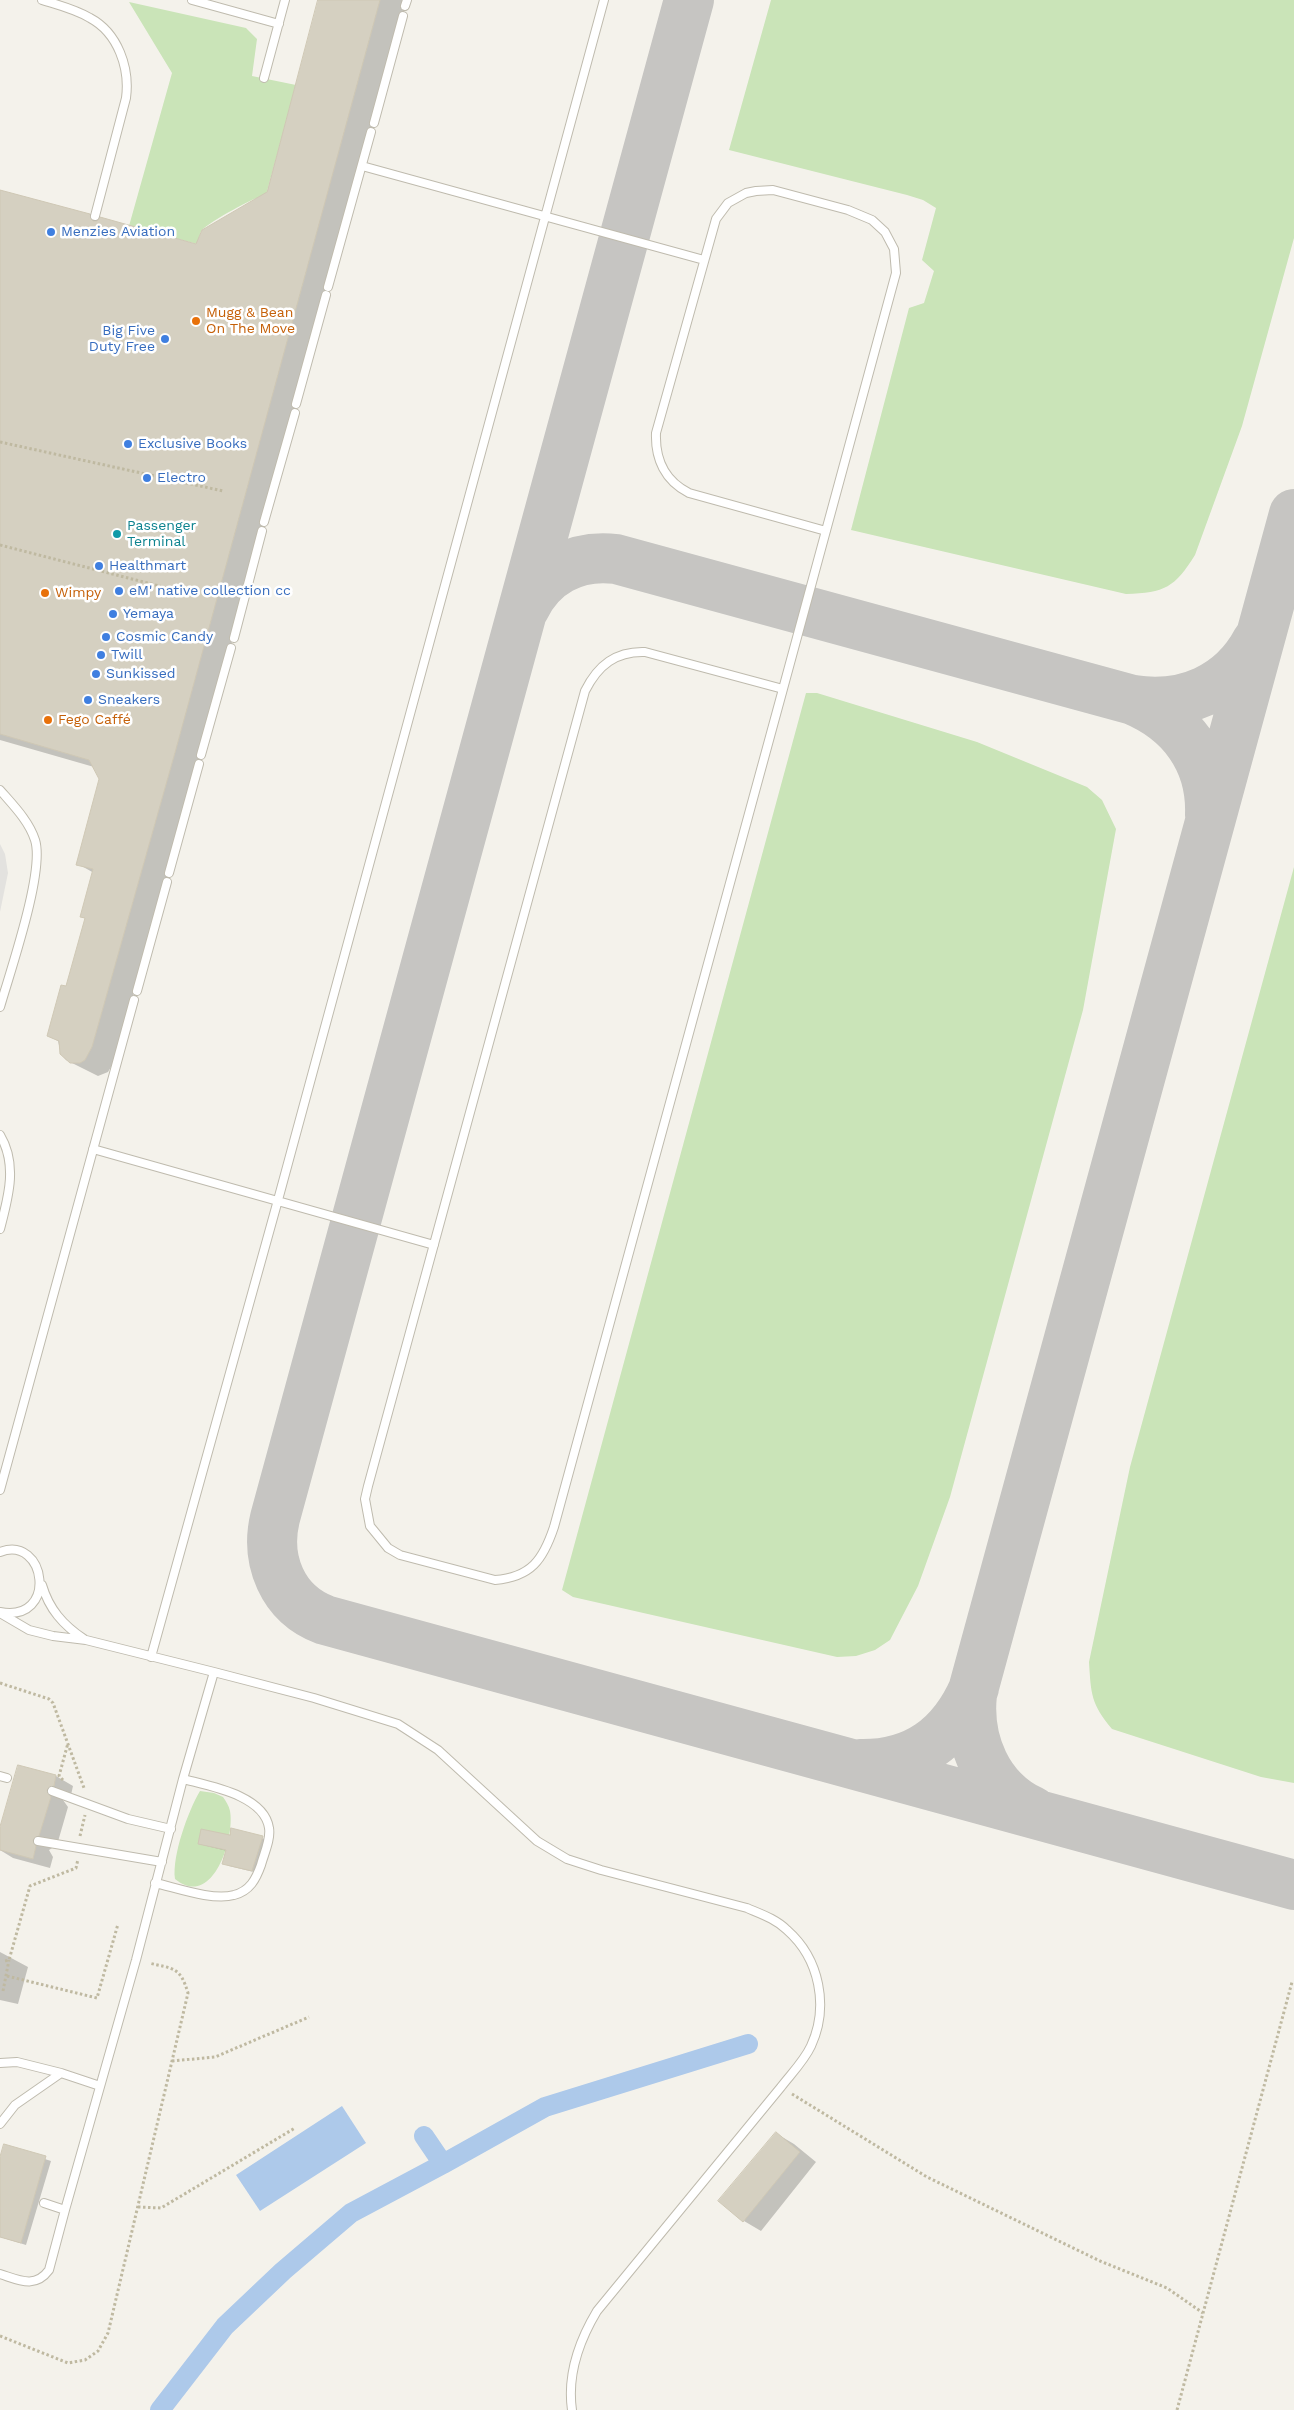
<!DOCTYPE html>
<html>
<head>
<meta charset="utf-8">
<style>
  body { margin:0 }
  canvas { display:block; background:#f4f2eb }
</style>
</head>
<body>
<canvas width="1294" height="2410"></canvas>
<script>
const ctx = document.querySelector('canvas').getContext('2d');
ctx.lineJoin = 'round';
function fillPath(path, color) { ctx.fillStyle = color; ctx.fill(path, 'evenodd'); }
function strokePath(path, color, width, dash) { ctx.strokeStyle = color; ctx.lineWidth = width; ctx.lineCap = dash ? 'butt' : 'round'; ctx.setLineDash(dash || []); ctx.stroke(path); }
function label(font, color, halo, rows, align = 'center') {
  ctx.font = font + ' "Work Sans",sans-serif'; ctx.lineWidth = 5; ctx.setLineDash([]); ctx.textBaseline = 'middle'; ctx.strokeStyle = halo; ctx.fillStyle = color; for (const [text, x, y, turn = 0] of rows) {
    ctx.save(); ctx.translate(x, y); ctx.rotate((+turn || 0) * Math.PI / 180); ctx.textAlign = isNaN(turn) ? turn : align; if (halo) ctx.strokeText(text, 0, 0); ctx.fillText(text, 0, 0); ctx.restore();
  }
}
const green = new Path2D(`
  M 771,0 L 1294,0 L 1294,238 L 1242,426 L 1195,555 C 1175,587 1165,593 1126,594 L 851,530 L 909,308 L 924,303 L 934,271 L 922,260 L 936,208 L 923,200 L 907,195 L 729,150 Z
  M 129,2 L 246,28 L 257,39 L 252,76 L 296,85 L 266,195 C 257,195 208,223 202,230 C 200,233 200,235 199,238 L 201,245 L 129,226 L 172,73 Z
  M 806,693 L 817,693 L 977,742 L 1087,787 L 1102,800 L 1116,829 L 1083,1010 L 950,1497 L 918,1586 L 890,1640 L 875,1650 L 856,1656 L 837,1657 L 573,1597 L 562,1590 Z
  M 1294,867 L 1294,1783 L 1261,1777 L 1112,1729 C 1091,1704 1091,1694 1089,1662 L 1130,1467 Z
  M 200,1791 L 214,1793 L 223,1797 C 226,1801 229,1806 230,1811 C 235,1838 213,1910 175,1879 C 172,1856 188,1811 200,1791 Z`);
const parking = new Path2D(`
  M 0,844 L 5,854 L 8,873 L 0,912 Z`);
const water = new Path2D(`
  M 342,2106 L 366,2143 L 260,2211 L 236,2175 Z`);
const shadow = new Path2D(`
  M 319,0 L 407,0 L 199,763 L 115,1060 L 108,1072 L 98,1076 L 66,1060 L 61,1054 L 58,1041 L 48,1036 L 67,987 L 86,919 L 81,916 L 94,873 L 78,864 L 101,779 L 94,767 L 0,740 L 0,191 L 89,216 L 99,221 L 197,245 L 268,193 Z
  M 19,1766 L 56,1776 L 73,1786 L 71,1795 L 63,1800 L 68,1807 L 57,1845 L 49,1850 L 53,1857 L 50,1868 L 13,1858 L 0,1850 L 0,1833 Z
  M 232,1830 L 268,1840 L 258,1873 L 229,1866 L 224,1863 L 227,1851 L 199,1844 L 231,1836 Z
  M 0,1952 L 28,1967 L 18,2004 L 0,2000 Z
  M 777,2134 L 794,2144 L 816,2162 L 761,2231 L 744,2221 Z
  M 5,2146 L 51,2161 L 26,2245 L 0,2237 L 0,2161 Z`);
const canal = new Path2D(`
  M 424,2136 L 443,2164 L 545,2107 L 748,2044
  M 160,2410 L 225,2326 L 283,2271 L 351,2213 L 443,2164`);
const taxiway = new Path2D(`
  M 689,0 L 275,1518 C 265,1560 282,1604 325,1620 L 1294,1885
  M 524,609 C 541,573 575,554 616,559 L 1133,700 C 1184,708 1232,688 1257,641
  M 1133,700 C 1181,720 1212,760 1210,815
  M 860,1764 C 915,1765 952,1738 974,1688
  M 1032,1811 C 987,1790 967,1741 972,1694 L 1294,514`);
const building = new Path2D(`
  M 318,0 L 380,0 L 176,749 L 92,1047 L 85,1060 L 80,1063 L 70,1063 L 60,1054 L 59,1041 L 47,1036 L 61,985 L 66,986 L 85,918 L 80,917 L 93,869 L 76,865 L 99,779 L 89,760 L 0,734 L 0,190 L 90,214 L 93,221 L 97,221 L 100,217 L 196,244 L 202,230 L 267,192 Z
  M 18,1765 L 56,1775 L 54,1786 L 47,1790 L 51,1797 L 39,1836 L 33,1840 L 36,1846 L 33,1859 L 0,1850 L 0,1827 Z
  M 231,1828 L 263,1836 L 252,1871 L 222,1864 L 226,1850 L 198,1844 L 201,1829 L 230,1835 Z
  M 776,2132 L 800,2152 L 743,2222 L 718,2201 Z
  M 4,2144 L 46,2156 L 21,2243 L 0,2237 L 0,2157 Z`);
const path = new Path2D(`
  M 0,442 L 223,491
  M 0,545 L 198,596
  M 0,1683 L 49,1699 L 53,1703 L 84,1788
  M 63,1780 L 59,1776 L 68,1743
  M 80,1836 L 85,1815
  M 5,1961 L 9,1960 L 30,1886 L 76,1868 L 78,1859
  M 7,1976 L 97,1998 L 118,1924
  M 3,1991 L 9,1960
  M 172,2061 L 215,2057 L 309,2017
  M 792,2094 L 927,2177 L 1100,2261 L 1167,2288 L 1203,2313
  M 138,2207 L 161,2208 L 295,2128
  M 0,2336 L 68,2363 L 85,2360 L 98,2351 L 108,2333 L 188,1993 C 180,1966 173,1969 149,1963
  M 1177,2410 L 1292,1982`);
const service = new Path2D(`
  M 42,0 C 58,5 75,9 90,18 C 118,33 130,68 126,98 L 95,216
  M 192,0 L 279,24
  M 405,6 L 407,0
  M 264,78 L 285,0
  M 374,123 L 403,16
  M 362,166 L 704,260
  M 328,287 L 371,132
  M 296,404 L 326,295
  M 264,522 L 295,413
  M 234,638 L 262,531
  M 783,689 L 645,652 C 616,651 598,665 585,691 L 368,1486 L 365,1499 L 370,1526 L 388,1548 L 400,1555 L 495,1580 C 531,1577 543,1560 554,1527 L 783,689 C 820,550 859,412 896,273 L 894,249 L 885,232 L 872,220 L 848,210 L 773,190 L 756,191 L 746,193 L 728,203 L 716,219 L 656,433 C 655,459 665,481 689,493 L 826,531
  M 201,755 L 231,648
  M 0,790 C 13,805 29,821 35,840 C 45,871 10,972 0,1007
  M 169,873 L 199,764
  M 137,991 L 167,882
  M 0,1135 C 18,1165 8,1198 0,1229
  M 93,1149 L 434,1245
  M 0,1490 L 134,1000
  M 0,1552 C 46,1534 59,1623 0,1612
  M 42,1585 C 49,1609 63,1625 84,1639
  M 0,1613 L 29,1630 L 53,1636 L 86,1640 L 214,1672 L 314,1698 L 398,1724 L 438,1750 L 537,1841 L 567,1859 L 601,1870 L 747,1908 C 761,1914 776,1919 787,1930 C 820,1959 829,2007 811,2046 C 804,2061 791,2074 781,2087 L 597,2311 C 579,2341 567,2375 572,2410
  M 151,1657 L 278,1200 L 604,0
  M 0,1776 L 7,1778
  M 52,1791 L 128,1819 L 171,1829
  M 38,1841 L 162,1862
  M 155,1883 C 177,1888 213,1901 234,1895 C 250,1891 256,1879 261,1865 C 264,1854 271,1839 269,1828 C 264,1795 209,1786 183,1779
  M 0,2063 L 17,2062 L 61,2073
  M 0,2124 L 15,2105 L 61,2073 L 100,2086
  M 44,2203 L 65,2210 L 136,1960 L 183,1779 L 214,1672
  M 0,2274 C 19,2280 35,2289 49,2270 L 65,2210`);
const markers = [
  [51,232,5,"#3f7fe0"],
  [196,321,5,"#e8710a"],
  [165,339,5,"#3f7fe0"],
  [128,444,5,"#3f7fe0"],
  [147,478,5,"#3f7fe0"],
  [117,534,5,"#0f9aa8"],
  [99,566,5,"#3f7fe0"],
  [119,591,5,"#3f7fe0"],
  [45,593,5,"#e8710a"],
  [113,614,5,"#3f7fe0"],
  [106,637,5,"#3f7fe0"],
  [101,655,5,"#3f7fe0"],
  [96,674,5,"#3f7fe0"],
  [88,700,5,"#3f7fe0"],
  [48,720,5,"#e8710a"]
];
const shopNames = [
  ["Menzies Aviation",61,232],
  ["Big Five",155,331,"right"],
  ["Duty Free",155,347,"right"],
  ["Exclusive Books",138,444],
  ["Electro",157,478],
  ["Healthmart",109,566],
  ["eM' native collection cc",129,591],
  ["Yemaya",123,614],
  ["Cosmic Candy",116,637],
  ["Twill",111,655],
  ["Sunkissed",106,674],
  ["Sneakers",98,700]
];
const foodNames = [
  ["Mugg & Bean",206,313],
  ["On The Move",206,329],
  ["Wimpy",55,593],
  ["Fego Caffé",58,720]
];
const cultureNames = [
  ["Passenger",127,526],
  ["Terminal",127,542]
];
fillPath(green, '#cae4b8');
fillPath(parking, '#e3e2df');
fillPath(water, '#adc9ea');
fillPath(shadow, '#0003');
strokePath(canal, '#adc9ea', 20);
strokePath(taxiway, '#c6c5c2', 50);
fillPath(building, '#d5d0c1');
strokePath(building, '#cfc8b5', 1);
strokePath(service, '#bfbbae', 10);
strokePath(path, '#bfb9a1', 3, [2.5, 2.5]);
strokePath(service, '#fff', 8);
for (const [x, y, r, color] of markers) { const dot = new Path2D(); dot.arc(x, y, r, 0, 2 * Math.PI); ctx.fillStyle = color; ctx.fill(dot); strokePath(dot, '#fff', 2); }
label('14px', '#366cbe', '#fff', shopNames, 'left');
label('14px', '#c56008', '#fff', foodNames, 'left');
label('14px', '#0d838f', '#fff', cultureNames, 'left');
</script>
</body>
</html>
